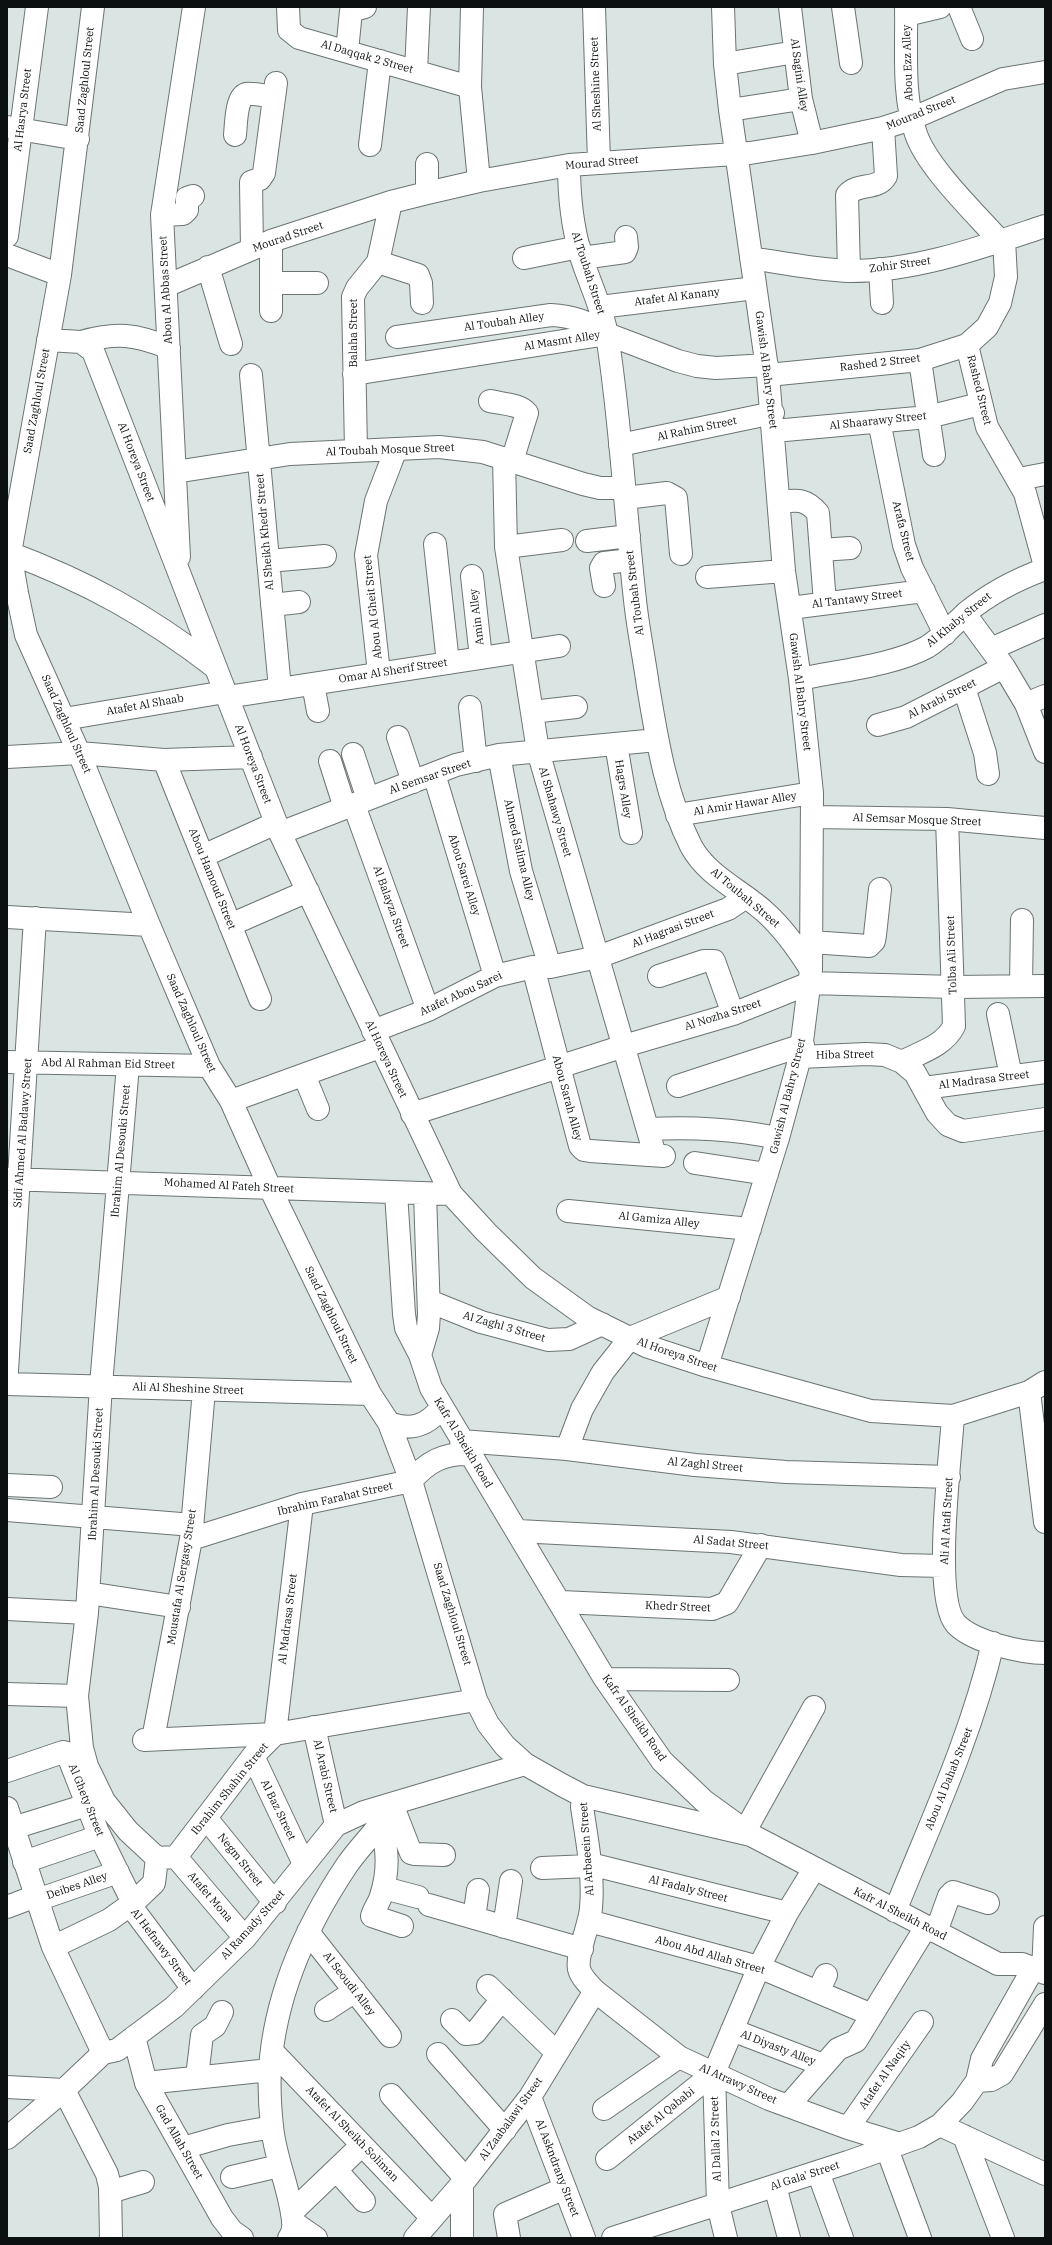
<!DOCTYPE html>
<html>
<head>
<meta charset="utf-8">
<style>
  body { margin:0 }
  #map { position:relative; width:1052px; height:2245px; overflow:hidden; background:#dae4e3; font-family:"IBM Plex Serif",serif }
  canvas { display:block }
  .frame { position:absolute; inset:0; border:8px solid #0d1010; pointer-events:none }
</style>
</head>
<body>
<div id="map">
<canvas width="1052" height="2245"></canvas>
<div class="frame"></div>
</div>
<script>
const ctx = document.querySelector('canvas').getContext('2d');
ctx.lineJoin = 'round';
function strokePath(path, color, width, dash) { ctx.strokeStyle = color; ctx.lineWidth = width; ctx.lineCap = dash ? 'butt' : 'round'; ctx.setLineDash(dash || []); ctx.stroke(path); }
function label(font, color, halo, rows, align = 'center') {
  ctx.font = font + ' "IBM Plex Serif",serif'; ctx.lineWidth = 4; ctx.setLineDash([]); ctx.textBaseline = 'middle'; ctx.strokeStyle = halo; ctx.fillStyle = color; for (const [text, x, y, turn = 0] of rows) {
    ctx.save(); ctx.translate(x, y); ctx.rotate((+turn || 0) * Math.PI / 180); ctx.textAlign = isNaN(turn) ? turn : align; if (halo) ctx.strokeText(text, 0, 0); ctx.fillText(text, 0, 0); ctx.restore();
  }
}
const minor = new Path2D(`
  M 93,7 L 60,275 L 10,553 L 17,593 L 26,635 L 79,753 L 149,925 L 209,1066 L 231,1101 L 270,1188 L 370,1394 L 389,1423 L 411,1481 L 476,1700 L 488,1724 L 505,1746 L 525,1764 L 562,1785 L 583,1796 L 751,1835
  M 288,7 L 289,30 L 299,38 L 470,87
  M 472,7 L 470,87 L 479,181
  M 594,7 L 599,162
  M 790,7 L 801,99 L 812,143
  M 843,7 L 851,63
  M 906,7 C 907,48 902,95 916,134 C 927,167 976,214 1000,241
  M 959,7 L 972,39
  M 906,15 L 940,7
  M 347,51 L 351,11 L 365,7
  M 725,64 L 795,52
  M 416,71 L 419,7
  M 730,110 L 801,99
  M 7,127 L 78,139
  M 235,135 C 236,126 236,97 246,94 C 254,93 266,96 274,97
  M 370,145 L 380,61
  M 427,164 L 427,193
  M 569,165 C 569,197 572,226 581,256 C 589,282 602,307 607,335 C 621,422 625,512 635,600 C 638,629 644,657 648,686 C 657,740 666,797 691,846 C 707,876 741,890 765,912 C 784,929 798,949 811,970
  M 162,215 L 183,214 L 187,210 L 187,198 L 193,196
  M 7,236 L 37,7
  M 252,249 L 251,182 L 260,179 L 264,173 L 276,83
  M 7,255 L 60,275
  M 524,258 L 579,247
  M 582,258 L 625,252 L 627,247 L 626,237
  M 751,258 C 783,263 818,270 850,271 C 918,271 982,247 1045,226
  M 378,262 L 418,275 L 421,283 L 422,303
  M 208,267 L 231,344
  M 880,269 L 882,303
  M 849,271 L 847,195 C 858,182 877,191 886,176 L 883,128
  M 271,283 L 317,283
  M 166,286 L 271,241 L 391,202 L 427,193 L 479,181 L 569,165 L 750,153 L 812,143 L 883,128 L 911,119 L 1003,79 L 1045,72
  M 600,307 L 755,288
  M 271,311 L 271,241
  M 397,337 L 551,315 C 573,316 588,322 607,334
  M 48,340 L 81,342 L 93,351 L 280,833 L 451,1194 L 486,1232 L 533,1278 L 587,1317 L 646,1346 L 707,1366 L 871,1411 L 953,1416 L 1029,1392 L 1045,1382
  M 81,342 C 116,332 136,334 169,348
  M 967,345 L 987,427 L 1025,493 L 1045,566
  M 920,360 L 934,455
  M 354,374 L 607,334 L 678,361 L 697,366 L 716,368 L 767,365
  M 251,375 L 280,689
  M 768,375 L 920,360 L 967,345 L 987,327 L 1000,303 L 1006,277 L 1004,240
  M 490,401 C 502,404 520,404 527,413 L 512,461
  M 879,421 L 904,545 L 912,568 L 945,634
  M 774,431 L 928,417 L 980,404
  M 620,445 L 773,413
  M 356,450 L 353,297 L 357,288 L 378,262 L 391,202
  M 504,458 L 506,547 L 538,751 L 655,1155
  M 175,472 L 290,454 L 439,447 L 483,452 L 583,484 L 600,488 L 624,488
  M 1019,479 L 1045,474
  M 625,498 L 667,493 L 676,498 L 681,554
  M 779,502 C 797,500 805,498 818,513 L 825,603
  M 587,541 L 629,536
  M 435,544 L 448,663
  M 506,547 L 562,540
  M 821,550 L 850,548
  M 7,552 C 88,582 147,615 216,668
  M 179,557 L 162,215 L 194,7
  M 268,561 L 325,556
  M 472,576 L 481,658
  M 707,577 L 784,571
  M 604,586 L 601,568 L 604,563 L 631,560
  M 272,605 L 299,602
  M 790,608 L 924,591
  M 965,614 L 1004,667 L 1026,704 L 1045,752
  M 991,649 L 1045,625
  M 379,673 L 366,555 L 376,501 L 396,449
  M 800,679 C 837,671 895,665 927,647 C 942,638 953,625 966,613 C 990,593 1015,580 1045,569
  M 313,684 L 318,711
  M 964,688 L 985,753 L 988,774
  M 227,697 L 559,646
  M 1026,704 L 1045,696
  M 470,707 L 476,761
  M 532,712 L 576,707
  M 64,719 L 225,692
  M 878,725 L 906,717 L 1004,667
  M 398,737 L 413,782
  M 616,744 L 631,833
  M 353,754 L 368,799
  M 499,755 L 521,871 L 550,967
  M 7,757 L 79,753 L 164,760 L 251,757
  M 164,760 L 260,999
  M 330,761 L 345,808
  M 434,774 L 495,976
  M 354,805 L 428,1010
  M 677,815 L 812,793
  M 813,817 L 947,819 L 1045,828
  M 280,833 L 456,765 L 499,755 L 657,740
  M 203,856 L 276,823
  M 7,917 L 149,925
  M 230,925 L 308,891
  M 811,942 L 869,946 L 874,941 L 875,935 L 880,889
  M 533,967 L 580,1146 L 584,1150 L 590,1151 L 664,1156
  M 659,976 L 704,961 L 714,961 L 733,1014
  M 1021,986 L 1022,920
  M 998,1014 L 1011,1076
  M 373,1031 L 428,1010 L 495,976 L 533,967 L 550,967 L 598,957 L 728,909 L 746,897
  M 800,1057 L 866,1054 L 885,1055 L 902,1062 L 915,1073 L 937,1113 L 948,1125 L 963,1131 L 1045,1119
  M 7,1062 L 209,1066
  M 902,1062 C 921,1052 944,1046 954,1026 L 947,819
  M 128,1065 L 101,1385 L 87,1613 L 77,1696 L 82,1748 L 87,1766 L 104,1801 L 128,1831 L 157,1858
  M 304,1075 L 318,1109
  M 678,1086 L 803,1045
  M 924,1088 L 1045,1072
  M 231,1101 L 380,1047
  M 412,1114 L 624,1046 L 733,1014 L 810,983 L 954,987 L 1045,986
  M 648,1129 C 695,1127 732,1129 778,1138
  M 695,1163 L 767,1174
  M 7,1179 L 451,1194
  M 396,1193 L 404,1314 L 406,1328 L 420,1355 L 431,1388 L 605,1679 L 662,1761 L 704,1801 L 751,1835 L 998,1964 L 1022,1964 L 1045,1973
  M 568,1211 L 750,1229
  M 429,1301 L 481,1322 L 548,1340 L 569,1339 L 602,1324
  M 420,1355 L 428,1328 L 429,1314 L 425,1194
  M 707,1366 L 778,1138 L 800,1057 L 811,970 L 812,793 L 800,679 L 784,571 L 768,375 L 730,110 L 725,64 L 723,7
  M 7,1371 L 35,918
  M 7,1384 L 370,1394
  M 1029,1392 L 1045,1522
  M 953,1416 C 951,1455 932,1598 956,1624 C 973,1642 1022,1653 1045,1653
  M 389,1423 C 411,1431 427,1426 441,1408
  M 461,1441 L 567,1449 L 695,1465 L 786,1472 L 949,1477
  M 567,1449 L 582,1409 L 603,1372 L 630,1338 L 729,1297
  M 7,1485 L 51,1487
  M 7,1510 L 193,1525
  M 518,1531 L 731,1542 L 901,1565 L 943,1566
  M 191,1539 L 302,1504 L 411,1481 C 427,1462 444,1453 469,1454
  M 88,1593 L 179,1607
  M 561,1602 L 712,1609 L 727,1603 L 761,1545
  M 7,1609 L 87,1613
  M 605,1679 L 728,1680
  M 7,1694 L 77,1696
  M 314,1727 L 336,1825
  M 153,1739 L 191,1539 L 204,1390
  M 144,1740 L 275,1734 L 302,1504
  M 253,1756 L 304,1864
  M 7,1771 L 63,1752 L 67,1753 L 97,1830 L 133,1903
  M 583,1796 L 582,1807 C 587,1841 594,1875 591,1908 C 590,1925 576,1953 579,1969 C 581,1977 589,1985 595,1991 L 679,2057 L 769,2099 L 848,2128 L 900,2144
  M 392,1804 L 411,1853 L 415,1854 L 444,1855
  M 7,1808 L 53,1947 L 103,2053
  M 206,1818 L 275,1903
  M 381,1824 C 388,1849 389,1871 381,1896 C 379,1903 374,1909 372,1916 L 402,1926
  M 13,1828 L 87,1805
  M 745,1831 L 814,1707
  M 176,1857 L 245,1938
  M 24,1862 L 100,1836
  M 590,1864 L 787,1913
  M 542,1868 L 590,1866
  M 384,1888 L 418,1897
  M 37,1900 L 118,1872
  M 130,1905 L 193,1989
  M 429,1905 L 582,1949
  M 7,1907 L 36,1896
  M 895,1911 C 931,1822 971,1737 993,1643
  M 474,1918 L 478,1890
  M 589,1921 L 759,1967 L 872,2015
  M 504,1927 L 511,1881
  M 308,1932 L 390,2036
  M 936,1932 L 949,1896 L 953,1892 L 988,1903
  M 53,1947 L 109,1920 L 133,1903 L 154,1883 L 157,1858 L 176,1857 L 253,1756 L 275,1734 L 476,1700
  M 1043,1972 L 1045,1927
  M 488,1986 L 557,2053
  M 818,1992 L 826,1975
  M 326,2010 L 355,1991
  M 452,2020 L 466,2034 L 475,2033 L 502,1999
  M 732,2030 L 823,2065
  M 134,2037 L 146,2083 L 222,2218 L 232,2231 L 242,2238
  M 272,2051 L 432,2218
  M 438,2054 L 505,2130
  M 197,2077 L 202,2035 L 215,2026 L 222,2012
  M 977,2081 L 991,2080 L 1002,2074 L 1045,2004
  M 146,2083 L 270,2070
  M 7,2087 L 64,2090 L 107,2174 L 110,2187 L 111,2238
  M 391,2095 L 466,2179
  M 530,2097 L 584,2238
  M 788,2106 L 838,2049 L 856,2041 L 926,1927
  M 604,2109 L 679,2057
  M 940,2125 L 1045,2174
  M 848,2128 L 922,2022
  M 964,2136 L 1003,2238
  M 7,2138 L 64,2090 L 103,2053 L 117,2050 L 174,2007 L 245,1938 L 336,1825 L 364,1812 L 525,1764
  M 183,2148 L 228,2135 L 272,2127
  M 887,2149 L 920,2238
  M 607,2159 L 714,2073
  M 336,2170 L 364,2201
  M 818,2172 L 842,2238
  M 232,2177 L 279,2166
  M 775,2186 L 789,2238
  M 110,2192 L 143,2182
  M 292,2212 L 362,2145
  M 293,2222 L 316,2238
  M 289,2238 C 293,2233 294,2228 293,2221 C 290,2189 275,2159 272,2126 C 270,2108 269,2087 270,2069 C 275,1994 306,1926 347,1865 C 362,1843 381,1828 392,1804
  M 415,2238 L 466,2179 L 530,2097 L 595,1991
  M 462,2238 L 462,2183
  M 509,2238 L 505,2214 L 565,2188
  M 613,2238 L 848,2162 L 919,2137 L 940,2125 L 962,2102 L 977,2081 L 982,2059 L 1034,1967
  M 726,2238 L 718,2205 L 714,2073 L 759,1967 L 787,1913 L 814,1869`);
const streetNames = [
  ["Al Daqqak 2 Street",367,57,16],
  ["Abou Ezz Alley",908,63,-92],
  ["Al Sagini Alley",799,75,82],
  ["Saad Zaghloul Street",85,80,-84],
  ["Al Sheshine Street",596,84,-92],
  ["Al Hasrya Street",23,110,-83],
  ["Mourad Street",921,113,-22],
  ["Mourad Street",602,163,-5],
  ["Mourad Street",288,237,-19],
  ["Zohir Street",900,265,-8],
  ["Al Toubah Street",588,273,72],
  ["Abou Al Abbas Street",166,290,-93],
  ["Atafet Al Kanany",677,297,-7],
  ["Al Toubah Alley",504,322,-8],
  ["Balaha Street",354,333,-90],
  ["Al Masmt Alley",562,341,-9],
  ["Rashed 2 Street",880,363,-7],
  ["Gawish Al Bahry Street",766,370,83],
  ["Rashed Street",979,390,76],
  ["Saad Zaghloul Street",37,401,-80],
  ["Al Shaarawy Street",878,421,-6],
  ["Al Rahim Street",697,429,-12],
  ["Al Toubah Mosque Street",390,450,-2],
  ["Al Horeya Street",136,462,69],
  ["Arafa Street",903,531,76],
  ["Al Sheikh Khedr Street",265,532,-95],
  ["Al Toubah Street",635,593,-97],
  ["Al Tantawy Street",857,599,-7],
  ["Abou Al Gheit Street",373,607,-96],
  ["Amin Alley",477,617,-97],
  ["Al Khaby Street",959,620,-39],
  ["Omar Al Sherif Street",393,671,-9],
  ["Gawish Al Bahry Street",800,692,83],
  ["Al Arabi Street",942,699,-27],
  ["Atafet Al Shaab",145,705,-10],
  ["Saad Zaghloul Street",66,724,66],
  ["Al Horeya Street",253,764,69],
  ["Al Semsar Street",430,777,-19],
  ["Hagrs Alley",623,789,81],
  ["Al Amir Hawar Alley",745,804,-9],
  ["Al Shahawy Street",555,812,74],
  ["Al Semsar Mosque Street",917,820,2],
  ["Ahmed Salima Alley",519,850,77],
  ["Abou Sarei Alley",464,875,73],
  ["Abou Hamoud Street",212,879,68],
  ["Al Toubah Street",745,898,40],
  ["Al Balayza Street",391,907,70],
  ["Al Hagrasi Street",673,929,-21],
  ["Tolba Ali Street",952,955,-92],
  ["Atafet Abou Sarei",461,994,-25],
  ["Al Nozha Street",723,1015,-18],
  ["Saad Zaghloul Street",191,1023,66],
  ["Hiba Street",845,1055,-1],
  ["Al Horeya Street",386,1059,65],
  ["Abd Al Rahman Eid Street",108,1064,1],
  ["Al Madrasa Street",984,1080,-7],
  ["Gawish Al Bahry Street",788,1096,-76],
  ["Abou Sarah Alley",567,1098,75],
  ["Sidi Ahmed Al Badawy Street",23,1133,-86],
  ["Ibrahim Al Desouki Street",121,1151,-85],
  ["Mohamed Al Fateh Street",229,1186,3],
  ["Al Gamiza Alley",659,1220,6],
  ["Saad Zaghloul Street",331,1315,64],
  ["Al Zaghl 3 Street",504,1327,16],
  ["Al Horeya Street",677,1355,19],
  ["Ali Al Sheshine Street",188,1389,2],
  ["Kafr Al Sheikh Road",463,1443,59],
  ["Al Zaghl Street",705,1465,5],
  ["Ibrahim Al Desouki Street",96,1474,-87],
  ["Ibrahim Farahat Street",335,1499,-13],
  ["Ali Al Atafi Street",947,1521,-87],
  ["Al Sadat Street",731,1543,5],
  ["Moustafa Al Sergasy Street",182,1577,-81],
  ["Khedr Street",678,1607,2],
  ["Saad Zaghloul Street",452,1614,73],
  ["Al Madrasa Street",288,1619,-83],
  ["Kafr Al Sheikh Road",634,1718,55],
  ["Al Arabi Street",325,1776,77],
  ["Abou Al Dahab Street",949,1779,-68],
  ["Ibrahim Shahin Street",230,1789,-51],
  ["Al Ghety Street",86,1800,68],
  ["Al Baz Street",278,1810,64],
  ["Al Arbaeein Street",587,1849,-94],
  ["Negm Street",240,1860,51],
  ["Deibes Alley",77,1886,-19],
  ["Al Fadaly Street",688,1889,14],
  ["Atafet Mona",210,1897,49],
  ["Kafr Al Sheikh Road",900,1914,27],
  ["Al Ramady Street",253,1925,-48],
  ["Al Hefnawy Street",161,1947,53],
  ["Abou Abd Allah Street",710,1955,16],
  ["Al Seoudi Alley",349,1984,52],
  ["Al Diyasty Alley",778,2048,21],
  ["Atafet Al Naqity",885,2075,-55],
  ["Al Atrawy Street",738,2084,24],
  ["Atafet Al Qababi",661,2116,-39],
  ["Al Zaabalawi Street",511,2119,-54],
  ["Atafet Al Sheikh Soliman",352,2134,46],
  ["Al Dallal 2 Street",716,2139,-92],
  ["Gad Allah Street",179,2142,60],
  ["Al Askndrany Street",557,2168,69],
  ["Al Gala' Street",805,2176,-18]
];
strokePath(minor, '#6c7473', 24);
strokePath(minor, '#fff', 22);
label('11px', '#0d1010', '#fff', streetNames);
</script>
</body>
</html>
